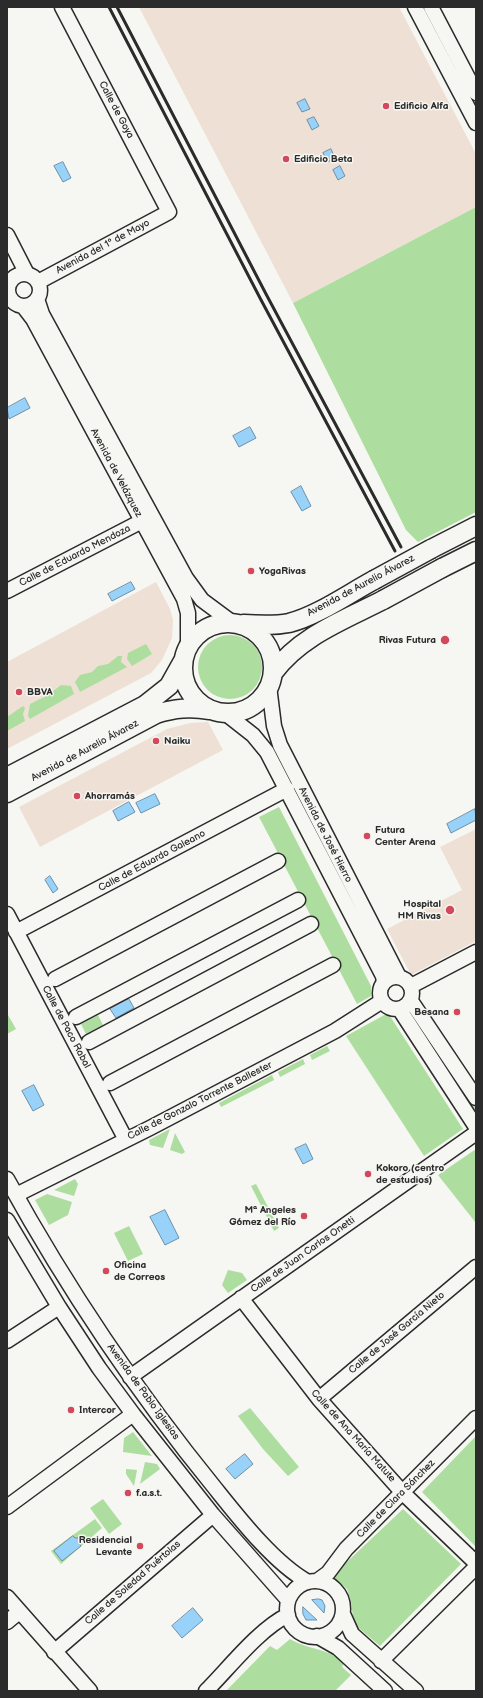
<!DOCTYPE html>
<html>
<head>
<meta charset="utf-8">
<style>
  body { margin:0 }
  #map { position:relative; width:483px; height:1698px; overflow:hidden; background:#f6f6f2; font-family:"Balsamiq Sans",sans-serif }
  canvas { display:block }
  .frame { position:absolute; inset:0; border:8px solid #2b2b2b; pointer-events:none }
</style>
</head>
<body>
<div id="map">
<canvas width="483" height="1698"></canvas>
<div class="frame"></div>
</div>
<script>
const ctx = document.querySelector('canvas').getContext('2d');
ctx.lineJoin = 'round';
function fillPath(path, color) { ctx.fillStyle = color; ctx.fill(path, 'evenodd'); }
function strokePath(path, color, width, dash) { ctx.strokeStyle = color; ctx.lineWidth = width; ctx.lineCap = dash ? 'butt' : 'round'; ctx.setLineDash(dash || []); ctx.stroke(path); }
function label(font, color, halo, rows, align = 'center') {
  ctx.font = font + ' "Balsamiq Sans",sans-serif'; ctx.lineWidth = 3; ctx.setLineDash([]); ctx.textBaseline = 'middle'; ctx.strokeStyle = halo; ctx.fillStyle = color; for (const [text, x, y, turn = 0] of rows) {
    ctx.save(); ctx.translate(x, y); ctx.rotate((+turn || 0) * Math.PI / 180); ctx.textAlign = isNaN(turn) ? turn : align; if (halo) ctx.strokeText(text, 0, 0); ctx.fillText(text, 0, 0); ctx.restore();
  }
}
const built = new Path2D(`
  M 139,7 L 399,7 L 476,154 L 476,207 L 293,303 Z
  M 156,582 L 170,609 L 173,620 L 172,638 L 162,660 L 151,673 L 7,749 L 7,662 Z
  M 208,722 L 223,750 L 40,847 L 19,807 L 167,729 L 190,723 Z
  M 476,829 L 476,941 L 411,975 L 387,929 L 462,890 L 440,847 Z`);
const green = new Path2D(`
  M 476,207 L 476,512 L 418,542 L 406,530 L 293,303 Z
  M198 667a32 32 0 1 1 64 0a32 32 0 1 1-64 0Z
  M 146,644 L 152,654 L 132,666 L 127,659 L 128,653 Z
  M 118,656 L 122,656 L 121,662 L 127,667 L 80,692 L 75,682 L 80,675 L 92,672 L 98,666 L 108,664 Z
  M 61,685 L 71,686 L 74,694 L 30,719 L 28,716 L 30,704 L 48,695 Z
  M 23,706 L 25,708 L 23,714 L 25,721 L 7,731 L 7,717 Z
  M 279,807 L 371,986 L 371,996 L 357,1004 L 259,817 Z
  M 409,1010 L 476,1109 L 476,1117 L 406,1012 Z
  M 388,1013 L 463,1129 L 424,1156 L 346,1036 Z
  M 8,1015 L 16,1029 L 7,1034 L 7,1016 Z
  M 98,1015 L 103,1025 L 86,1034 L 81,1024 Z
  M 327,1046 L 330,1051 L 312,1060 L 310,1055 Z
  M 303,1059 L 305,1064 L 280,1077 L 278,1072 Z
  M 272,1075 L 274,1080 L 221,1107 L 219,1103 Z
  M 170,1129 L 163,1148 L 150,1145 L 149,1140 Z
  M 175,1133 L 185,1152 L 182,1154 L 170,1150 Z
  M 476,1149 L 476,1223 L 438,1175 Z
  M 75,1179 L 78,1184 L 74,1196 L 54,1190 Z
  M 256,1184 L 279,1228 L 274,1231 L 251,1186 Z
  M 47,1194 L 72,1202 L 68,1215 L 49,1225 L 35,1200 Z
  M 129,1226 L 143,1254 L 128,1261 L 114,1233 Z
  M 228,1270 L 242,1273 L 247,1280 L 228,1293 L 222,1285 Z
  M 250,1408 L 299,1467 L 288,1476 L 263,1449 L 238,1416 Z
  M 133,1432 L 152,1456 L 123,1452 L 124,1438 Z
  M 476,1436 L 476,1547 L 422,1492 Z
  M 145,1462 L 157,1464 L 160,1469 L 140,1484 Z
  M 126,1469 L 137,1470 L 134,1486 L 126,1474 Z
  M 103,1499 L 122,1524 L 109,1534 L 90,1508 Z
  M 403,1509 L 461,1564 L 380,1646 L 354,1624 L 351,1602 L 347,1589 L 332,1576 Z
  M 95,1519 L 102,1528 L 61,1564 L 51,1551 Z
  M 290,1639 C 308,1650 329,1648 344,1663 L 342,1667 L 351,1675 L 335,1691 L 226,1691 L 270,1646 L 277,1650 Z`);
const water = new Path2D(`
  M 305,99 L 310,109 L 302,112 L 297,103 Z
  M 314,117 L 319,126 L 312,130 L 307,120 Z
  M 331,149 L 335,158 L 328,162 L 323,153 Z
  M 63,162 L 71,178 L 63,182 L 54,166 Z
  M 340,166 L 345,176 L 338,180 L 333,170 Z
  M 25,398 L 30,408 L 9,419 L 7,408 Z
  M 250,427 L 256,438 L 239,447 L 233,436 Z
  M 301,486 L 311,506 L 302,511 L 291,492 Z
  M 131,582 L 135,589 L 112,601 L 108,594 Z
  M 155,794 L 160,804 L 141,813 L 136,803 Z
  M 129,802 L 135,812 L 118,821 L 113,811 Z
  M 475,809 L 476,820 L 451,833 L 447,824 Z
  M 50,876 L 58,889 L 53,893 L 45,880 Z
  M 129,999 L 134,1008 L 116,1018 L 110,1009 Z
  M 34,1085 L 44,1105 L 33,1111 L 22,1091 Z
  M 306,1144 L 313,1159 L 303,1164 L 295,1149 Z
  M 165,1210 L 179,1238 L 165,1245 L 150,1217 Z
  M 245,1454 L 253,1464 L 235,1479 L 226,1469 Z
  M 73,1536 L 75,1538 L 80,1538 L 79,1543 L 81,1546 L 62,1561 L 54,1551 Z
  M 319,1599 L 322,1600 L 325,1606 L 324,1613 L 312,1600 Z
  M 303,1607 L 317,1620 L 306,1620 L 303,1614 Z
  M 193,1608 L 203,1620 L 182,1638 L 172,1626 Z`);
const minor = new Path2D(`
  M 415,7 L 476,123
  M 431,7 L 476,93
  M 7,235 L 27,274
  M8 290a16 16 0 1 1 32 0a16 16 0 1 1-32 0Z
  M 38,282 L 169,212 L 62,7
  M 37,299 L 42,314 L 186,578 L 202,600 L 233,623
  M 23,306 L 33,319 L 184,599 L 188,613 L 188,646
  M 7,591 L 142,521
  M 269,686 L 274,726 L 280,745 L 399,977
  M 225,713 L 253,735 L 267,752 L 383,976 L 384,982
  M 7,914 L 126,1140
  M 16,932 L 287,789
  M380 993a16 16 0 1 1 32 0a16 16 0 1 1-32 0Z
  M 55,979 L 278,861
  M 411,986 L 476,952
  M 411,1001 L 476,1098
  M 400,1010 L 476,1127
  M 76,1017 L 298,900
  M 89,1042 L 311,924
  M 110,1083 L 333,965
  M 7,1179 C 67,1288 136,1391 215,1488 C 239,1518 274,1563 308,1582
  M 16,1195 L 150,1128 L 335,1031 L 382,1001
  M 7,1220 L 59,1307 L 99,1368 L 133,1414 L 213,1515 L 288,1600
  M 241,1298 L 319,1399 L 403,1493 L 476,1563
  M 7,1341 L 59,1307
  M 130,1377 L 476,1133
  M 319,1399 L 476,1267
  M 7,1507 L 133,1414
  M 317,1581 L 328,1573 L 346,1549 L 476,1418
  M287 1609a28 28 0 1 1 56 0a28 28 0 1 1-56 0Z
  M 7,1597 L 90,1691
  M 343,1614 L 352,1634 L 416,1691
  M 7,1622 L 19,1612
  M 317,1636 L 338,1648 L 385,1691
  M 54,1652 L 213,1515
  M 381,1661 L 476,1567
  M 206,1691 C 229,1668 259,1629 288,1615`);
const major = new Path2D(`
  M 431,549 L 476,526
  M 442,568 L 476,551
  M183 668a45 45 0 1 1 90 0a45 45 0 1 1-90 0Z
  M 243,624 C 259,625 274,626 289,623 C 317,616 348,594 374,580
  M 273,673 C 300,636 344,620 383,600
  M 7,777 L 145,705 L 169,686 L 183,661
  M 7,793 L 156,714 C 175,708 190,707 210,710`);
const rail = new Path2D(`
  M 109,7 L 260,298 L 395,551
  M 117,7 L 266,294 L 401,547`);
const majorBridge = new Path2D(`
  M 374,580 L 431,549
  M 383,600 L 442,568`);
const markers = [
  [386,106,4,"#d1495b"],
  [286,159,4,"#d1495b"],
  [251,571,4,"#d1495b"],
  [445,640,5,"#d1495b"],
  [19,692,4,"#d1495b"],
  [156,741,4,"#d1495b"],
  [77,796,4,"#d1495b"],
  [367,836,4,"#d1495b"],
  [450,910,5,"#d1495b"],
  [457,1012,4,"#d1495b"],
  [368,1174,4,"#d1495b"],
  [304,1216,4,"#d1495b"],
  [106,1271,4,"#d1495b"],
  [71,1410,4,"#d1495b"],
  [128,1493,4,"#d1495b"],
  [140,1546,4,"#d1495b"]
];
const poiNames = [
  ["Edificio Alfa",394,106],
  ["Edificio Beta",294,159],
  ["YogaRivas",259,571],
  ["Rivas Futura",436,640,"right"],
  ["BBVA",27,692],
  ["Naiku",164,741],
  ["Ahorramás",85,796],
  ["Futura",375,830],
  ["Center Arena",375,842],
  ["Hospital",441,904,"right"],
  ["HM Rivas",441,916,"right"],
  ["Besana",449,1012,"right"],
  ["Kokoro (centro",376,1168],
  ["de estudios)",376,1180],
  ["Mª Angeles",296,1210,"right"],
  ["Gómez del Río",296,1222,"right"],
  ["Oficina",114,1265],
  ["de Correos",114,1277],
  ["Intercor",79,1410],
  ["f.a.s.t.",136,1493],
  ["Residencial",132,1540,"right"],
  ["Levante",132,1552,"right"]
];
const streetNames = [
  ["Calle de Goya",116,110,62],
  ["Avenida del 1º de Mayo",103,247,-28],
  ["Avenida de Velázquez",116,473,62],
  ["Calle de Eduardo Mendoza",75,556,-27],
  ["Avenida de Aurelio Álvarez",361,586,-28],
  ["Avenida de Aurelio Álvarez",85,751,-28],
  ["Avenida de José Hierro",325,835,63],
  ["Calle de Eduardo Galeano",152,861,-28],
  ["Calle de Paco Rabal",66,1027,62],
  ["Calle de Gonzalo Torrente Ballester",200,1101,-27],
  ["Calle de Juan Carlos Onetti",303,1255,-35],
  ["Calle de José García Nieto",397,1333,-40],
  ["Avenida de Pablo Iglesias",143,1392,54],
  ["Calle de Ana María Matute",353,1436,48],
  ["Calle de Clara Sánchez",396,1499,-45],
  ["Calle de Soledad Puértolas",133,1583,-41]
];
fillPath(built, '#efe0d5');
fillPath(green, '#adde9f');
fillPath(water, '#99d2f9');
strokePath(water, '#6d8fa7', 1);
strokePath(minor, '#2b2b2b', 17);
strokePath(major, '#2b2b2b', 21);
strokePath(minor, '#f6f6f2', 14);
strokePath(major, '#f6f6f2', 18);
strokePath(rail, '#2b2b2b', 3);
strokePath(majorBridge, '#2b2b2b', 21, []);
strokePath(majorBridge, '#f6f6f2', 18);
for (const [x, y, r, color] of markers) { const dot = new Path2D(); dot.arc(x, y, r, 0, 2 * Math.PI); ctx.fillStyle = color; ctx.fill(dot); strokePath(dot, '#f6f6f2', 1.5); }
label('bold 10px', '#2b2b2b', '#f6f6f2', poiNames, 'left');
label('10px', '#2b2b2b', '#f6f6f2', streetNames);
</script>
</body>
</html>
